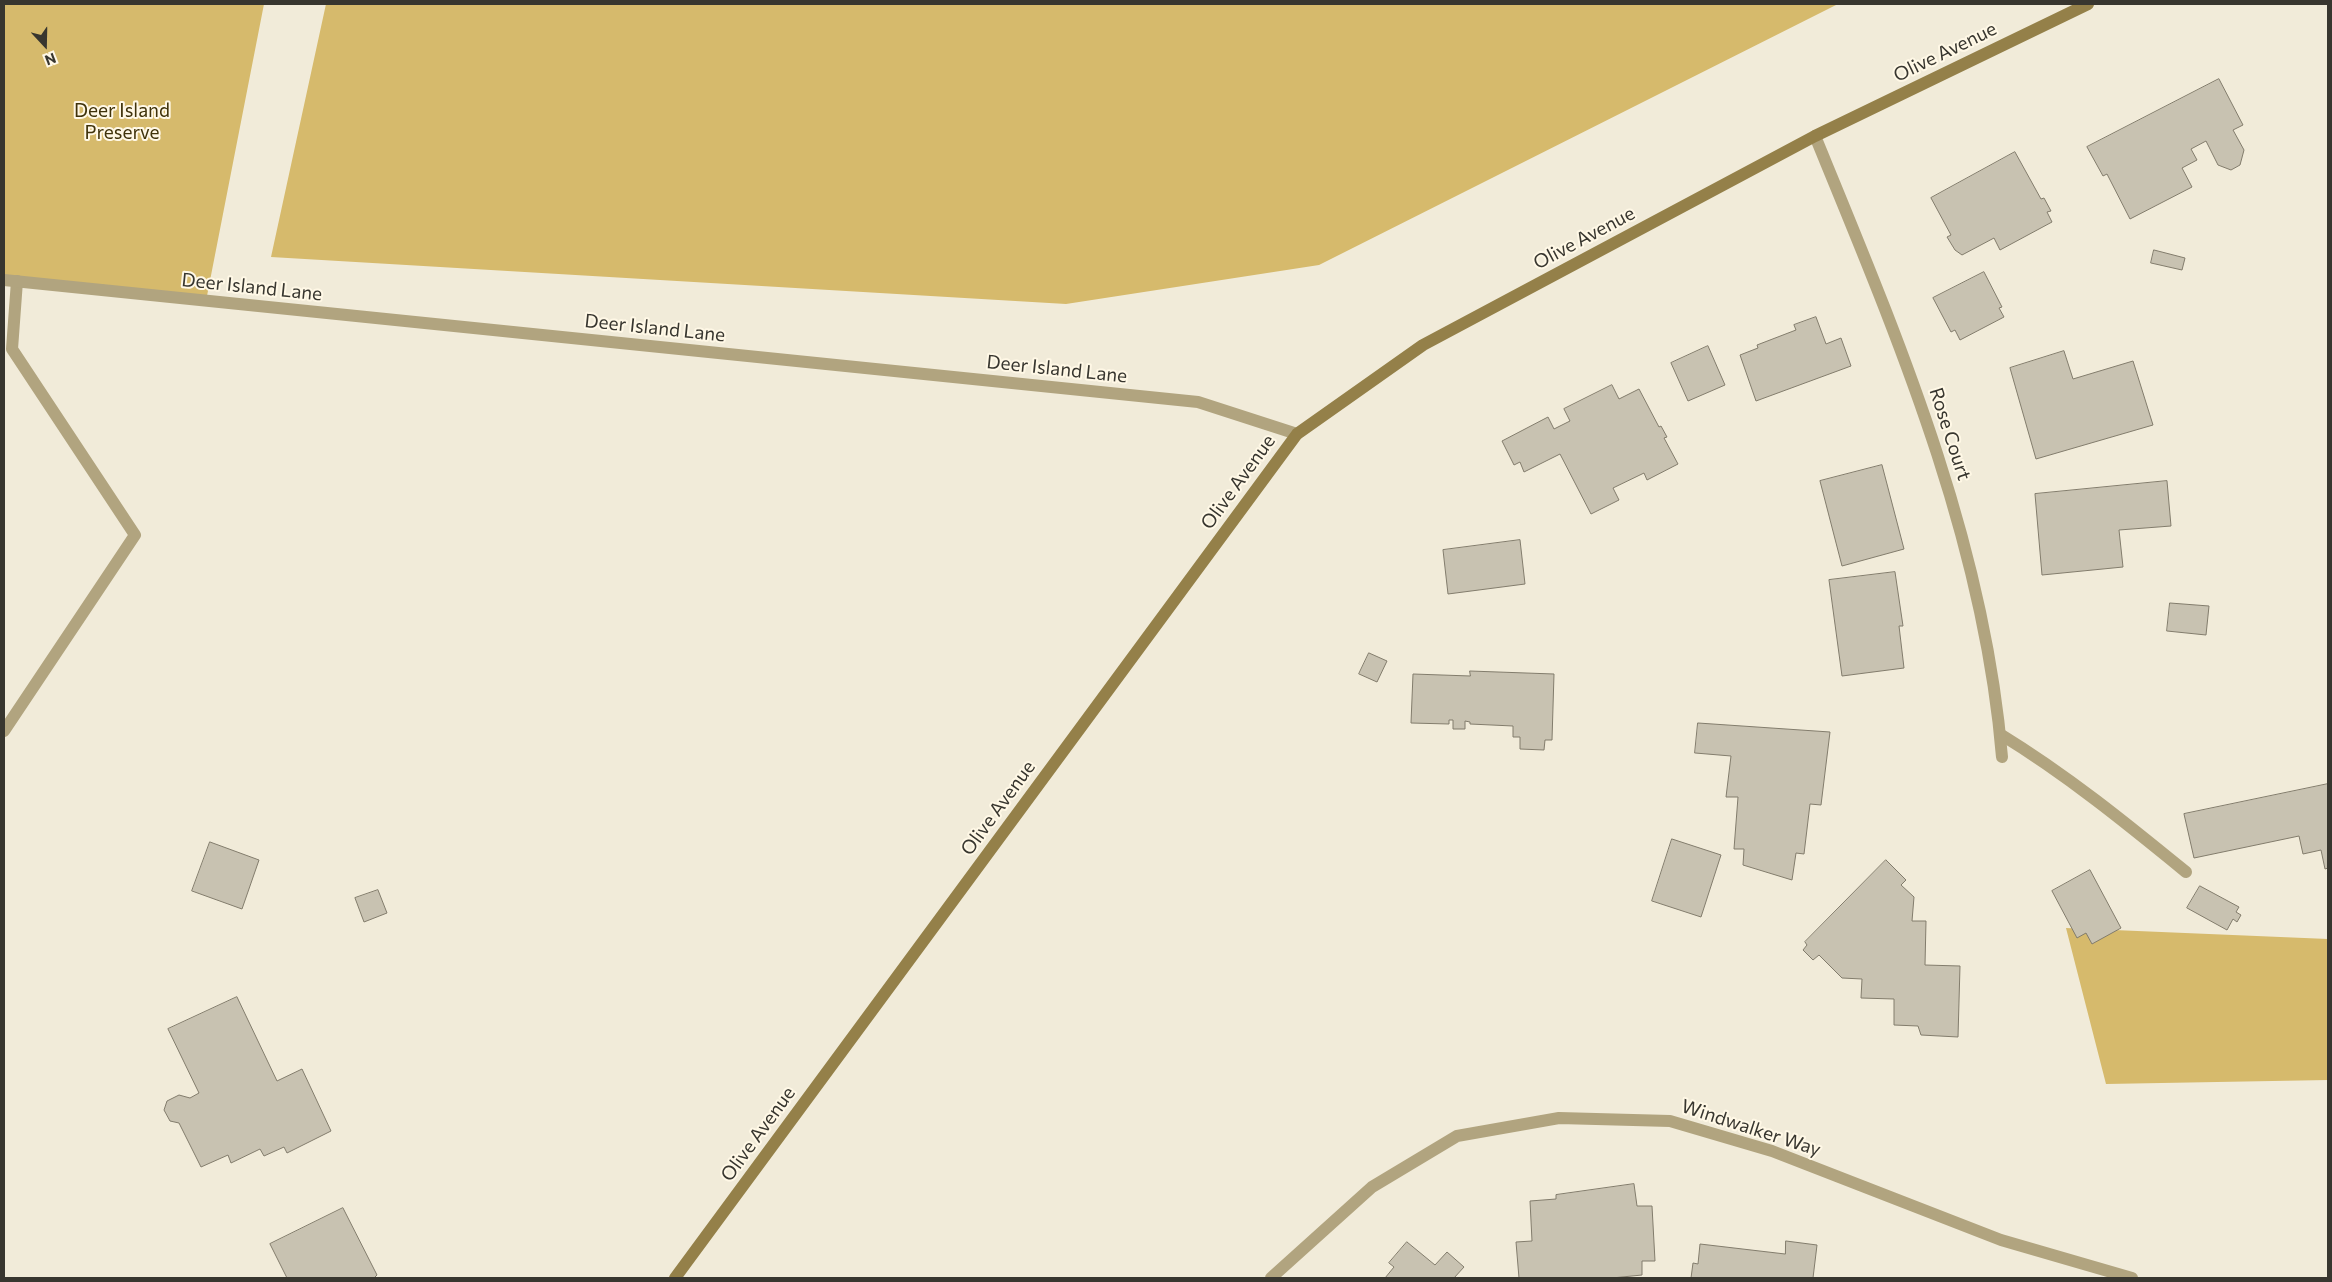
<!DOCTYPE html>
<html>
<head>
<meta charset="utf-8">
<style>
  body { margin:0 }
  #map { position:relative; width:2332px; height:1282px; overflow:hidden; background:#f1ebd9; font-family:Commissioner,sans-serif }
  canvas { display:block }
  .frame { position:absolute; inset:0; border:5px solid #38362f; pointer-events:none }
  .north { position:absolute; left:20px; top:20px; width:50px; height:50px; -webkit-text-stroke:4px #fff8e6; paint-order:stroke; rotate:159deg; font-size:14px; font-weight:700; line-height:20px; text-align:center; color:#38362f }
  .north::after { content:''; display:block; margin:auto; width:18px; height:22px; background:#38362f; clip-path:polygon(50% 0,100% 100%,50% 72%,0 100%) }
</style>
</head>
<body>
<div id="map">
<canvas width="2332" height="1282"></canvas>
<div class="frame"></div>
<div class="north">N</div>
</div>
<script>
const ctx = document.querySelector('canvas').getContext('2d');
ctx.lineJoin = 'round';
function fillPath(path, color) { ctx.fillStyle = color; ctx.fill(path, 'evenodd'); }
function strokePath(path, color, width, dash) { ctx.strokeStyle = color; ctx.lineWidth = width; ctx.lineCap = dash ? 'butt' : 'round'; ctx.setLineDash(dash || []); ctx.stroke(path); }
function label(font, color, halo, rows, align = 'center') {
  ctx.font = font + ' Commissioner,sans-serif'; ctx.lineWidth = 4; ctx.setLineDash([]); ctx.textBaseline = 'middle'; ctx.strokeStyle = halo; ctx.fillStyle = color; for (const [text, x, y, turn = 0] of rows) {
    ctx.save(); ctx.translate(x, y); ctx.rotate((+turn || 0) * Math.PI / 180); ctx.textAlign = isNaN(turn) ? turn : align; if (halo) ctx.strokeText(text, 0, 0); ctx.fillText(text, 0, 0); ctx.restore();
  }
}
const green = new Path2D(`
  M 4,4 L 264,4 L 206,301 L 4,280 Z
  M 326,4 L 1838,4 L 1319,265 L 1066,304 L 271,257 Z
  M 2066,928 L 2328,939 L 2328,1080 L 2106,1084 Z`);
const building = new Path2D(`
  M 2219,79 L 2243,125 L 2233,130 L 2244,150 L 2240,165 L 2231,170 L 2218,165 L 2206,141 L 2191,149 L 2197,160 L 2182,168 L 2192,187 L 2130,219 L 2107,174 L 2103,176 L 2087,147 Z
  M 2015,152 L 2041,199 L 2044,198 L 2051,211 L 2047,212 L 2052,222 L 2000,250 L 1994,238 L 1962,255 L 1955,250 L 1947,237 L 1951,235 L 1931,198 Z
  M 2154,250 L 2185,258 L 2182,270 L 2151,263 Z
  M 1984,272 L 2002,307 L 1999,308 L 2004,317 L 1960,340 L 1955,330 L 1951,332 L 1933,298 Z
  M 1816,317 L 1826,344 L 1841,338 L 1851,366 L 1756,401 L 1740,355 L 1758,348 L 1757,345 L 1796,330 L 1794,325 Z
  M 1708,346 L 1725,385 L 1688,401 L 1671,363 Z
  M 2064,351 L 2073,379 L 2133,361 L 2153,425 L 2036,459 L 2010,368 Z
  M 1612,385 L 1619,399 L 1639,389 L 1659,427 L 1661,426 L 1667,437 L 1664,438 L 1678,464 L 1647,480 L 1644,473 L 1613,488 L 1619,500 L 1591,514 L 1560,454 L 1524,472 L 1520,462 L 1514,465 L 1502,441 L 1548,417 L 1554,429 L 1570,421 L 1564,409 Z
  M 1882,465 L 1904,549 L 1842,566 L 1820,481 Z
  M 2167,481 L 2171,526 L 2119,530 L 2123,567 L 2042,575 L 2035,494 Z
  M 1520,540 L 1525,584 L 1448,594 L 1443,550 Z
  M 1895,572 L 1903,626 L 1899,626 L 1904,668 L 1842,676 L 1829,580 Z
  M 2170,603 L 2209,606 L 2206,635 L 2167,631 Z
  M 1369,653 L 1387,661 L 1377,682 L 1359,674 Z
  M 1470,671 L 1554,674 L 1552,740 L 1545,740 L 1544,750 L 1520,749 L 1520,737 L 1513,737 L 1513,726 L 1470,724 L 1470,722 L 1465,721 L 1465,729 L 1453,729 L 1453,720 L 1449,720 L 1449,724 L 1411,723 L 1413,674 L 1470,676 Z
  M 1698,723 L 1830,732 L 1821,805 L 1810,804 L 1804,854 L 1796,853 L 1792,880 L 1743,865 L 1744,849 L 1734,849 L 1738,797 L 1726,797 L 1731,756 L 1695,753 Z
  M 2328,784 L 2328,868 L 2325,869 L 2321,850 L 2303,854 L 2299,836 L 2194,858 L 2184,814 Z
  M 1672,839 L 1721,855 L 1701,917 L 1652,901 Z
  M 210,842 L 259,860 L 242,909 L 192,891 Z
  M 1886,860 L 1906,880 L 1901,885 L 1914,897 L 1912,921 L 1926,921 L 1925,965 L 1960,966 L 1958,1037 L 1921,1035 L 1918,1026 L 1894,1025 L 1894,999 L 1861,998 L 1862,979 L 1842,978 L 1819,955 L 1813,960 L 1803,950 L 1807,945 L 1805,942 Z
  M 2090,870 L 2121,928 L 2092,944 L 2086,933 L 2077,938 L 2052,891 Z
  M 2200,886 L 2239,907 L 2236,912 L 2241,915 L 2237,922 L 2233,919 L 2227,930 L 2187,908 Z
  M 378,890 L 387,913 L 364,922 L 355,898 Z
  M 237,997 L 277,1081 L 302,1069 L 331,1131 L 287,1153 L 284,1147 L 264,1156 L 260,1149 L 231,1163 L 228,1155 L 201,1167 L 179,1123 L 170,1121 L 164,1110 L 167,1101 L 179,1095 L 190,1098 L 199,1093 L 168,1029 Z
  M 1634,1184 L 1637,1206 L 1652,1206 L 1655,1261 L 1642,1261 L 1642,1275 L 1612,1278 L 1519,1278 L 1516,1242 L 1532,1241 L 1530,1201 L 1556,1199 L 1556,1195 Z
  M 343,1208 L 377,1275 L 374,1278 L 287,1278 L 270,1244 Z
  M 1786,1241 L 1817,1245 L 1813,1278 L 1691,1278 L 1693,1263 L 1698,1264 L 1700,1244 L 1785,1254 Z
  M 1407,1242 L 1435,1265 L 1447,1252 L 1464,1267 L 1454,1278 L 1385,1278 L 1394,1267 L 1389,1263 Z`);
const lane = new Path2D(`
  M 4,731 L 135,535 L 12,349 L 17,281
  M 2000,734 C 2067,775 2126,823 2186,872`);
const street = new Path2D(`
  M 1815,136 C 1897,336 1984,539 2002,757
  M 4,280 L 1198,402 L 1297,434
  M 1271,1278 L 1372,1187 L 1457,1136 L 1559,1118 L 1670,1121 L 1772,1151 L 2001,1240 L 2132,1278`);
const secondary = new Path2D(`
  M 675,1278 L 1297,434 L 1423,345 L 1815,136 L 2088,4`);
const streetNames = [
  ["Olive Avenue",1945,52,-26],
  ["Olive Avenue",1584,238,-28],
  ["Deer Island Lane",252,287,6],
  ["Deer Island Lane",655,328,6],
  ["Deer Island Lane",1057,369,6],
  ["Rose Court",1950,434,72],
  ["Olive Avenue",1238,482,-54],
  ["Olive Avenue",998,808,-54],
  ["Windwalker Way",1751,1128,18],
  ["Olive Avenue",758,1134,-54]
];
const parkNames = [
  ["Deer Island",122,111],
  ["Preserve",122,133]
];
fillPath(green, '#d6ba6c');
fillPath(building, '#c8c2b1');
strokePath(building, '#827c6c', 1);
strokePath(lane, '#b1a47f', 12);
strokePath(street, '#b1a47f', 12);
strokePath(secondary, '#948049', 12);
label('19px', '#38362f', '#fff8e6', streetNames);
label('19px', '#3f320a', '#fff8e6', parkNames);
</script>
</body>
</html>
